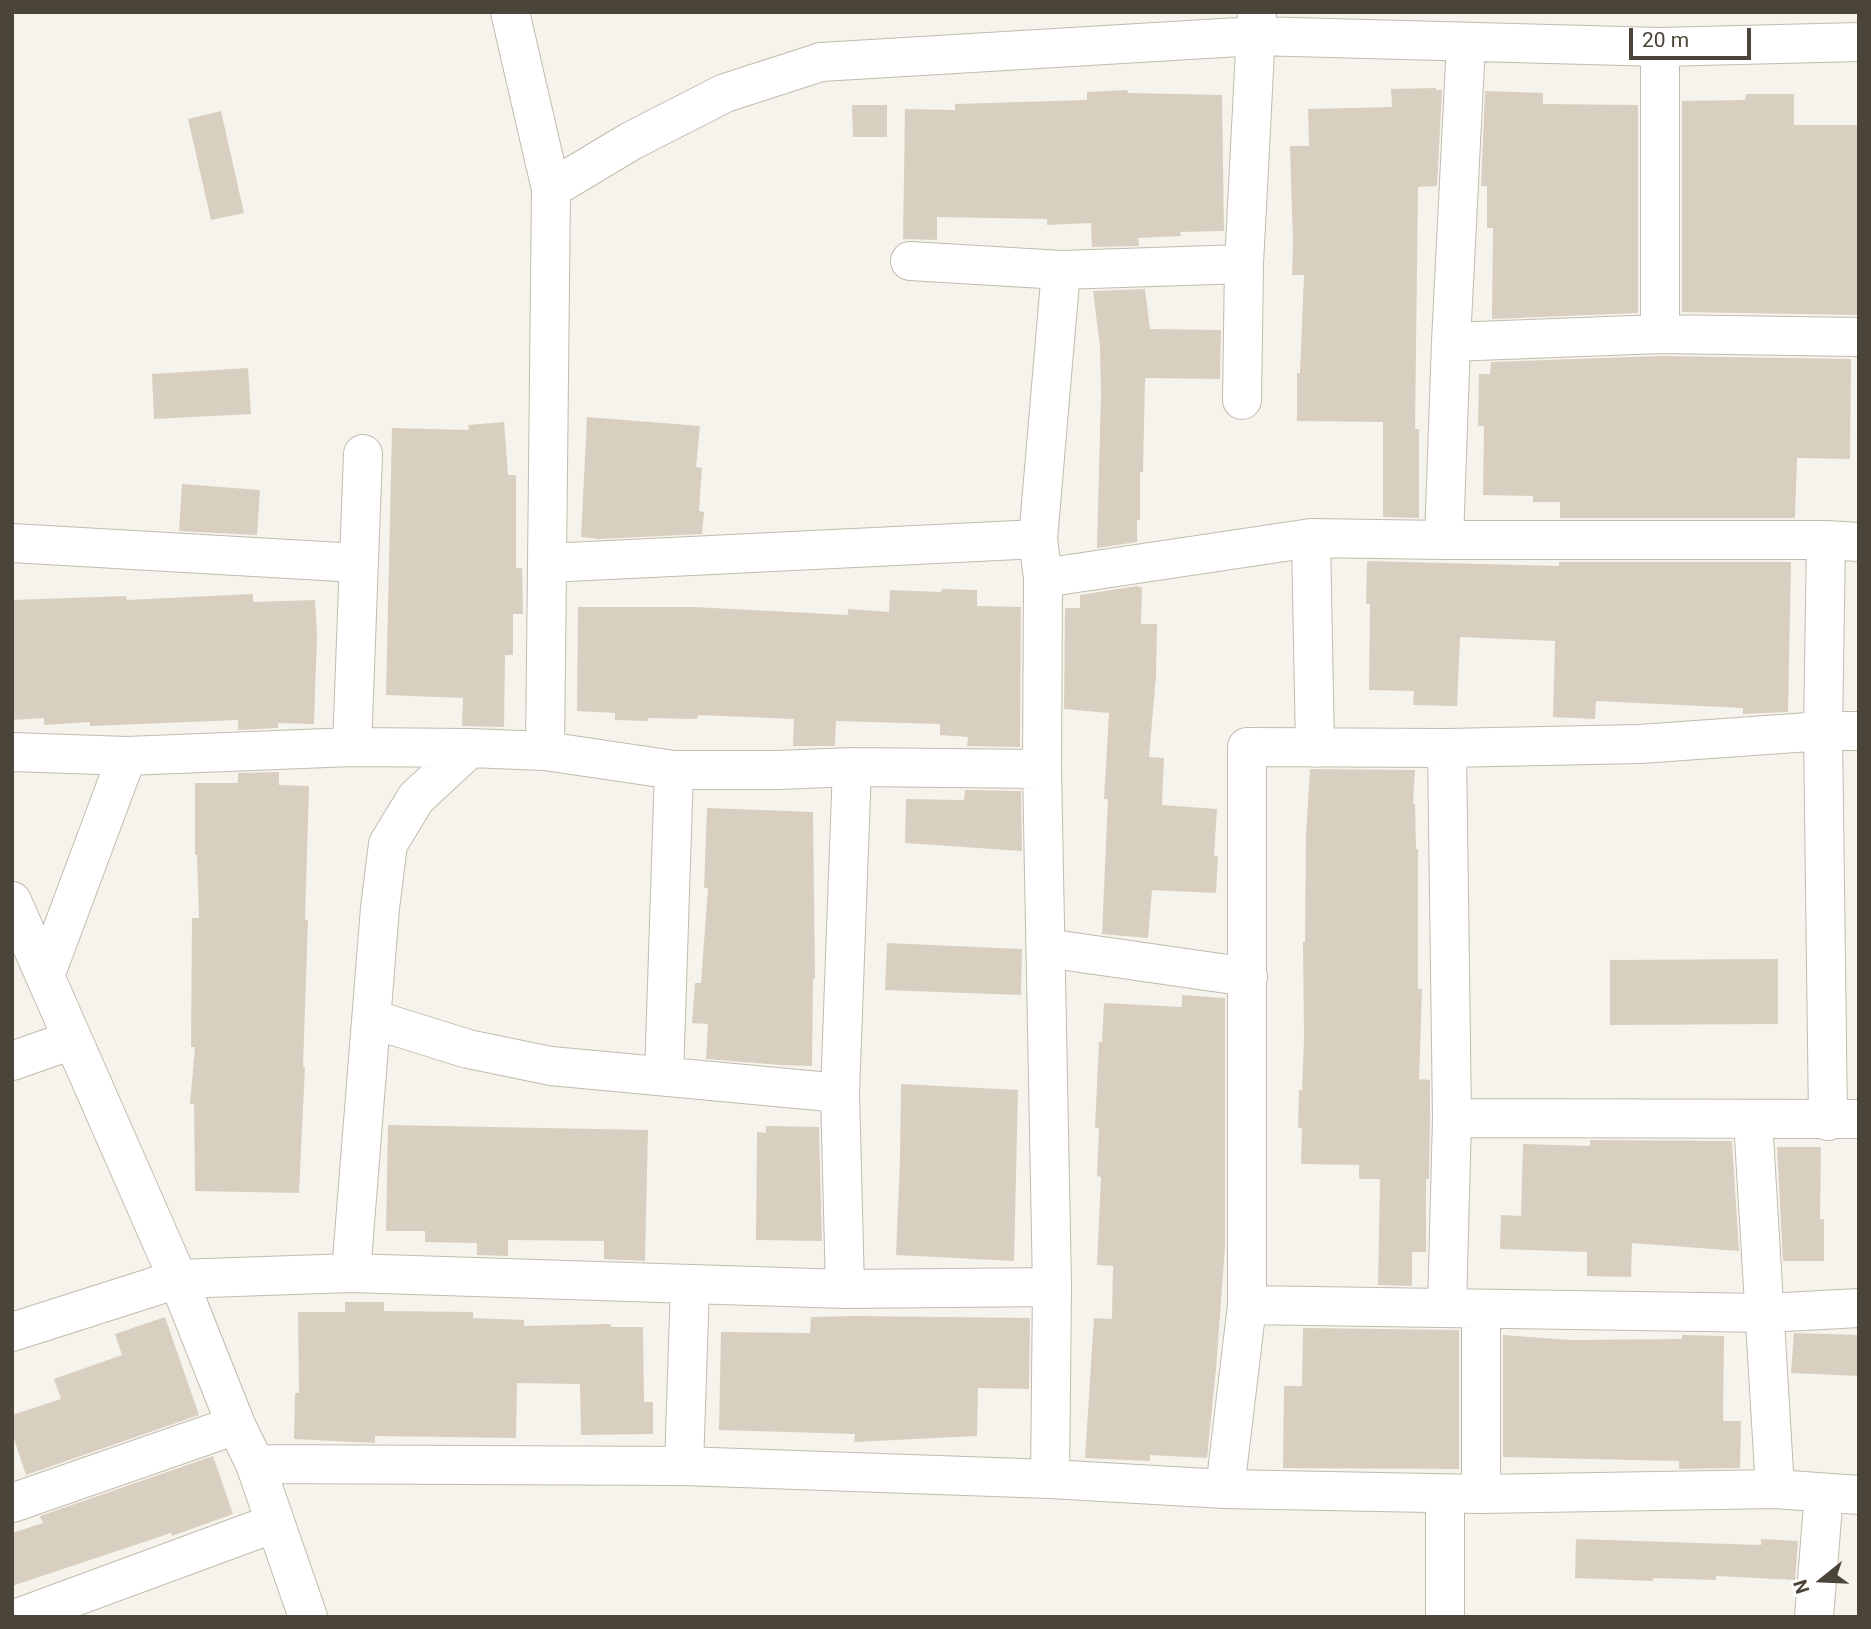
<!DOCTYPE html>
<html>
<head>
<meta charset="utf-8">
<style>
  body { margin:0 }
  #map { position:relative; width:1871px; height:1629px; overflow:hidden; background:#f6f3ec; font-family:Roboto,sans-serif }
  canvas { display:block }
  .frame { position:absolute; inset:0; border:14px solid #4b4439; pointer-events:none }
  .north { position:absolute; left:1787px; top:1545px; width:70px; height:70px; -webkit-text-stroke:5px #fff; paint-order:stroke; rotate:252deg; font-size:19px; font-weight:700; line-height:28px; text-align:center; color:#4b4439 }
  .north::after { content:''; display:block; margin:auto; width:24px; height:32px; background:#4b4439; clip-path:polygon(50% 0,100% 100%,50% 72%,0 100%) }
  .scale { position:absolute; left:1629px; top:28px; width:122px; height:32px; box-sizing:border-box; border:4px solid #4b4439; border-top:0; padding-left:9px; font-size:21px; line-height:24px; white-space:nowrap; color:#4b4439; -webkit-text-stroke:5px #fff; paint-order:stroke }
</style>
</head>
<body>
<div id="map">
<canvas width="1871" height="1629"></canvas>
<div class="frame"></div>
<div class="north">N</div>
<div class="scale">20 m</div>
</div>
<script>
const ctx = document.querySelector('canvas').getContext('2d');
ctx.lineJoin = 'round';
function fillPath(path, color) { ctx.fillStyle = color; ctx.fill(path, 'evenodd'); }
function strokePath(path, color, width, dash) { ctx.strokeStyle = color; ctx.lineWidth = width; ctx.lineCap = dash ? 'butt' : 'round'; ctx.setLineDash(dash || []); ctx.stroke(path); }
const building = new Path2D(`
  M 1436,88 L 1436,90 L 1442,90 L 1437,186 L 1418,187 L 1415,429 L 1419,429 L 1419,518 L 1383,517 L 1383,422 L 1297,421 L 1297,373 L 1300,373 L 1304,275 L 1292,275 L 1293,241 L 1290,146 L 1309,146 L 1308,109 L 1392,107 L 1391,89 Z
  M 1127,90 L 1128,93 L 1222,95 L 1224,231 L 1180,232 L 1181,236 L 1138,238 L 1139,246 L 1092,247 L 1091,223 L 1047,225 L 1047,219 L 937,217 L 937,240 L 903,239 L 905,109 L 955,110 L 955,104 L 1087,100 L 1087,92 Z
  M 1485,91 L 1543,93 L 1543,104 L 1638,105 L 1638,313 L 1492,319 L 1493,228 L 1487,228 L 1487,186 L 1481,186 Z
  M 1746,94 L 1794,94 L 1794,125 L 1859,125 L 1859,315 L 1682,312 L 1682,101 L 1745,100 Z
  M 852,105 L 887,105 L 887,137 L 853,137 Z
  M 221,111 L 244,213 L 211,220 L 188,119 Z
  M 1145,289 L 1150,329 L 1221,330 L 1220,379 L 1145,378 L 1143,472 L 1140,472 L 1140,520 L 1137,520 L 1137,542 L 1097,548 L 1101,393 L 1100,347 L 1093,291 Z
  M 1660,356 L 1851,359 L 1850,459 L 1797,458 L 1795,517 L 1793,518 L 1560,518 L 1560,502 L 1533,502 L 1533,496 L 1483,495 L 1484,426 L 1478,426 L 1479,374 L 1490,374 L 1491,362 Z
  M 248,368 L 251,414 L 154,419 L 152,374 Z
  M 587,417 L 700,426 L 696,467 L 702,468 L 699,511 L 704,512 L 702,534 L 599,539 L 581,537 Z
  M 504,422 L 508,475 L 516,475 L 516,568 L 522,568 L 523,614 L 513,614 L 513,655 L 505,655 L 504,727 L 462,726 L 463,698 L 386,695 L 392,428 L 469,430 L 468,425 Z
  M 182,484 L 260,490 L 257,535 L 179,531 Z
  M 1367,561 L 1559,566 L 1559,562 L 1791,562 L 1788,712 L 1743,714 L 1743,708 L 1596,701 L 1595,719 L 1553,717 L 1555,641 L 1460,637 L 1457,706 L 1413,705 L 1414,691 L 1369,690 L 1370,604 L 1366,604 Z
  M 1137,586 L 1142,588 L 1141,624 L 1157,624 L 1156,676 L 1149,757 L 1164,758 L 1162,805 L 1217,809 L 1214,856 L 1218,856 L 1216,893 L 1152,890 L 1148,938 L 1102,934 L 1108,799 L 1104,799 L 1109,713 L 1064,709 L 1065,608 L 1080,608 L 1080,595 Z
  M 942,589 L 977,590 L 977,606 L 1021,607 L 1020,747 L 967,746 L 968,737 L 940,735 L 940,724 L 836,721 L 835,746 L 793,746 L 794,719 L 698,715 L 697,719 L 648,718 L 648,721 L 615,720 L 615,713 L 577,711 L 578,607 L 694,607 L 848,615 L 848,609 L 889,612 L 890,590 L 941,592 Z
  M 253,594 L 253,602 L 315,600 L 317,634 L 314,724 L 278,723 L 278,728 L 238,730 L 238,720 L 90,726 L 90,722 L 44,725 L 44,718 L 12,720 L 12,600 L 126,596 L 127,600 Z
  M 1310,769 L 1415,770 L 1413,804 L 1415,804 L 1416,849 L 1418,849 L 1418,989 L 1422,989 L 1419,1079 L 1430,1080 L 1430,1118 L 1429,1179 L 1426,1179 L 1426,1252 L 1412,1252 L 1412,1286 L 1378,1285 L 1380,1179 L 1359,1179 L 1359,1165 L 1301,1164 L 1302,1128 L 1298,1128 L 1299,1090 L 1302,1090 L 1304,1039 L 1303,942 L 1305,942 L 1306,835 Z
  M 279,772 L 279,785 L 309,786 L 305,920 L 308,920 L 303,1067 L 305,1067 L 299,1193 L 195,1191 L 194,1104 L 190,1104 L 195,1047 L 191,1047 L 192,918 L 199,918 L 197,855 L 195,855 L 195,783 L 238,783 L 238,773 Z
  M 965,790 L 1021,791 L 1022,851 L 905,843 L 906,799 L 964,800 Z
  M 707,808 L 813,812 L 815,979 L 813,979 L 812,1066 L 780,1065 L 706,1059 L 708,1024 L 692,1023 L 695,983 L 701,983 L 708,888 L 704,888 Z
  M 887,943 L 1022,949 L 1021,995 L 885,990 Z
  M 1778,959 L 1778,1024 L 1610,1025 L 1610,960 Z
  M 1182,995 L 1225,998 L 1225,1247 L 1216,1369 L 1207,1458 L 1150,1455 L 1150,1461 L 1085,1458 L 1094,1318 L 1112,1319 L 1113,1266 L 1097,1265 L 1101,1177 L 1097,1176 L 1099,1128 L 1095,1128 L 1099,1042 L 1102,1042 L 1104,1003 L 1182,1007 Z
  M 901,1084 L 1018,1090 L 1014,1261 L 896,1255 L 900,1160 Z
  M 388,1125 L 648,1130 L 645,1261 L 604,1259 L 604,1241 L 508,1240 L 508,1256 L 477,1255 L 477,1243 L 425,1242 L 425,1231 L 386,1231 Z
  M 766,1126 L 819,1127 L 822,1241 L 756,1240 L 757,1132 L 766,1133 Z
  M 1590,1140 L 1732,1141 L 1739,1251 L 1632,1243 L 1631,1277 L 1587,1276 L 1587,1252 L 1500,1249 L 1501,1215 L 1521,1216 L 1523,1144 L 1590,1146 Z
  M 1777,1147 L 1821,1147 L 1820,1219 L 1824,1219 L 1824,1261 L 1783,1261 Z
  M 345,1302 L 384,1302 L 384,1311 L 473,1312 L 473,1318 L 524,1320 L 524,1326 L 611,1324 L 611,1327 L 643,1327 L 644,1402 L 653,1402 L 653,1434 L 581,1435 L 580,1384 L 517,1383 L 516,1438 L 375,1436 L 375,1443 L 294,1439 L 295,1393 L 299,1393 L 298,1312 L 345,1312 Z
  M 853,1316 L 1030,1318 L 1029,1389 L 978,1388 L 977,1436 L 854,1442 L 855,1434 L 719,1430 L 721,1332 L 810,1333 L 811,1317 Z
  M 165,1317 L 199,1415 L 26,1475 L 12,1433 L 12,1415 L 61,1399 L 54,1379 L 122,1355 L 115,1334 Z
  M 1303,1328 L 1459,1330 L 1459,1469 L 1283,1468 L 1284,1386 L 1302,1386 Z
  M 1794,1333 L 1859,1335 L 1859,1376 L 1791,1373 Z
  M 1503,1335 L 1570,1340 L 1682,1339 L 1682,1335 L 1724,1336 L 1723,1421 L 1741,1421 L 1740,1468 L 1679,1469 L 1679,1461 L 1503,1457 Z
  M 213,1456 L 233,1514 L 172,1536 L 171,1533 L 12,1586 L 12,1533 L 43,1523 L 40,1516 Z
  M 1576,1539 L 1761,1545 L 1761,1539 L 1798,1541 L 1795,1580 L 1716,1576 L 1716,1580 L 1653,1578 L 1653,1581 L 1575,1578 Z`);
const street = new Path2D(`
  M 510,12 L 551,189 L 545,751
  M 1660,47 L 1660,334
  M 551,189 L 631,141 L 725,93 L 821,62 L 1256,36 L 1660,47 L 1859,42
  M 910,261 L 1061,270 L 1244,264 L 1257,12
  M 1451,342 L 1660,334 L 1859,337
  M 1242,400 L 1244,264
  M 1444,540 L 1451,342 L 1466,42
  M 1826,540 L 1823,731 L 1828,1121
  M 12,543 L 358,563
  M 548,563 L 1038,539
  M 1043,578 L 1311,538
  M 352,747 L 363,454
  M 1315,748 L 1311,538 L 1444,540 L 1826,540 L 1859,542
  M 1447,748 L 1640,744 L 1823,731 L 1859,731
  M 12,752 L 127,756 L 352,747 L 470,748 L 545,751 L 674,770 L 778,770 L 852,767 L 1042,769
  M 12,901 L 178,1279 L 236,1425 L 255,1464 L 308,1617
  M 1046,948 L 1248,977
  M 45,976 L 127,756
  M 372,1019 L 468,1049 L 551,1066 L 840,1093
  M 12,1061 L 72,1040
  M 664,1076 L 674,770
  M 1452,1118 L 1859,1119
  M 1753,1120 L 1775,1489
  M 351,1273 L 380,908 L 388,844 L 416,798 L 470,748
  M 845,1289 L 840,1093 L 852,767
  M 1247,1305 L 1766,1313 L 1859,1308
  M 1481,1309 L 1481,1494
  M 12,1332 L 178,1279 L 351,1273 L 845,1289 L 1052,1287
  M 255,1464 L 684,1466 L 1050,1479 L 1225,1489 L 1481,1494 L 1775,1489 L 1859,1495
  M 684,1466 L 690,1285
  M 1050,1479 L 1052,1287 L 1042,769 L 1043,578 L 1038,539 L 1061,270
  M 1225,1489 L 1247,1305 L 1247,747 L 1447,748 L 1452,1118 L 1447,1308
  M 1445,1494 L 1445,1617
  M 12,1503 L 236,1425
  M 20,1617 L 275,1523
  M 1814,1617 L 1824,1493`);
fillPath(building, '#d8cfc1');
strokePath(street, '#c2bbae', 40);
strokePath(street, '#fff', 38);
</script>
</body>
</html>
